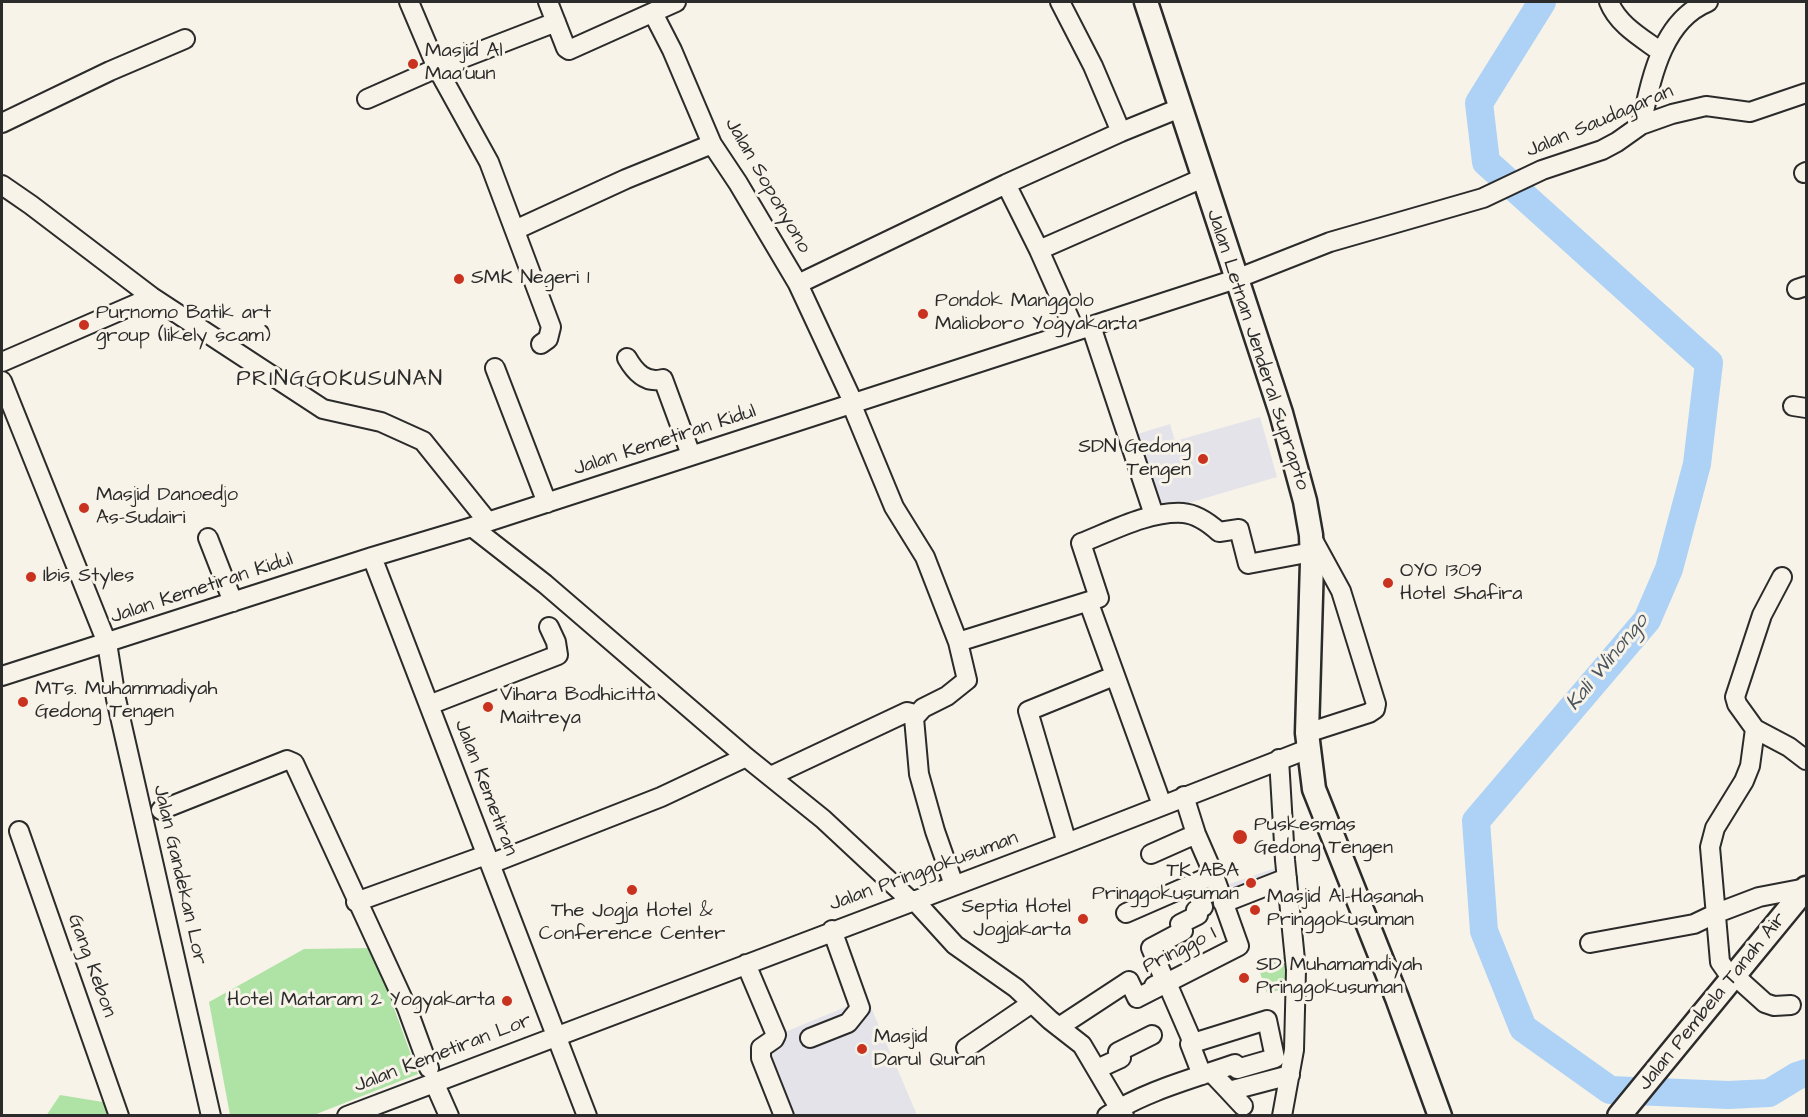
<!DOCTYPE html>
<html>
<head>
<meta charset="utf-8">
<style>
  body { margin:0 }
  #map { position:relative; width:1808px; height:1117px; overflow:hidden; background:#f7f3e8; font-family:"Architects Daughter",sans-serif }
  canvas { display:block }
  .frame { position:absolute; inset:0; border:3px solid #2b2b2b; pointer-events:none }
</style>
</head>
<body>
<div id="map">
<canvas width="1808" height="1117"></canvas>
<div class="frame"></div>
</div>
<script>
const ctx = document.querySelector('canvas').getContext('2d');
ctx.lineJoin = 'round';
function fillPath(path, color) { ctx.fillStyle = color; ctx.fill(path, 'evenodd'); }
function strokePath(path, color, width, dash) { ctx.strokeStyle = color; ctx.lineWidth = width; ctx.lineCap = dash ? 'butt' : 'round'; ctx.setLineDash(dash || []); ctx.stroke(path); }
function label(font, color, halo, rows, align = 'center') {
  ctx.font = font + ' "Architects Daughter",sans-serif'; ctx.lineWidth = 6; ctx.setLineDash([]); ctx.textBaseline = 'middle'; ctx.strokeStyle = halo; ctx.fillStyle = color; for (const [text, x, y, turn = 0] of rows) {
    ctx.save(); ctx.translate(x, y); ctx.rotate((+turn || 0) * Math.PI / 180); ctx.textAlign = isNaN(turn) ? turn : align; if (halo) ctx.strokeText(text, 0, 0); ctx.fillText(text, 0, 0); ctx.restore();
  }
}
const built = new Path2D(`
  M 1260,417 L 1277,477 L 1151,514 L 1128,437 L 1170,424 L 1175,441 Z
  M 1281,866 L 1285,877 L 1222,900 L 1218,888 Z
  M 867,998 L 917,1115 L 776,1115 L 760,1079 L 749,1047 Z`);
const green = new Path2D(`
  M 372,948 L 418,1074 L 314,1115 L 230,1115 L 209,1002 L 304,949 Z
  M 1286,957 L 1294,987 L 1267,993 L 1257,964 Z
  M 60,1095 L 109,1103 L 113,1116 L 46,1116 Z`);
const river = new Path2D(`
  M 1542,2 L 1479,103 L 1486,162 L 1709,363 L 1697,464 L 1669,569 L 1647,620 L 1476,821 L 1484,931 L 1523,1028 L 1610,1090 L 1728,1095 L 1769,1093 L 1797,1076 L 1806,1073`);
const minor = new Path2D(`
  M 409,2 L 437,68 L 489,162 L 551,327 L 548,339 L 541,344
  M 548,2 L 566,48 L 569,50 L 676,2
  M 1060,2 L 1093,66 L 1121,132
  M 1609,2 C 1618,25 1642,38 1661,52
  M 653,13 L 672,50 L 712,144 L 738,183 L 798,284 L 853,402
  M 367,99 L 437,68 L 556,22
  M 2,123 L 110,71 L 185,39
  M 1641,125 C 1651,81 1661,21 1708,2
  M 1804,173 L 1806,172
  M 1006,184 L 1039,250 L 1075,331
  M 2,185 L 31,205 L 152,297 L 323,409 L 381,422 L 423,441 L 488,522
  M 515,230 L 626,179 L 712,144
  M 1039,250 L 1203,178
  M 798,284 L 1006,184 L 1121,132 L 1180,108
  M 1797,289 L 1806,286
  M 1091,326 L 1154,515
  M 627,358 C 635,372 646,384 663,379 L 691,455
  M 2,362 L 152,297
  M 495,368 L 547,503
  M 2,381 L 107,643 L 116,699 L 211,1116
  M 851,403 L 894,507 L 925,557 L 958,642
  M 1793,406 L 1806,408
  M 472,527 L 545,584 L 746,757 L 823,819 L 911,901
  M 208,538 L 233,602
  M 372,557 L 587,1116
  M 1782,577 L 1762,615 L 1735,697 L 1737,704 L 1755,729 L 1789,747 L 1806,760
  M 1091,609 L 1162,805
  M 2,676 L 372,557 L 472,527 L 1236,279 L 1330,242 L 1483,198 L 1542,170 L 1602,150 L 1617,142 L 1641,125 L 1672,114 L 1706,106 L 1750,112 L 1806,93
  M 429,705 L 558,655 L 556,642 L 549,627
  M 914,718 L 923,708 L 947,696 L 967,680 L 958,642 L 1099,598 L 1081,543 C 1112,531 1148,511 1183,513 C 1197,514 1209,523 1219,532 L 1239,529 L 1248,564 L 1312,552
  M 1307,733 L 1369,713 L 1375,709 L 1376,704 L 1341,591 L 1312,538
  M 1279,759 L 1285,860 L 1296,970 L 1294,1050 L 1282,1116
  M 771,776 L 907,712 L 911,713 L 914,718 L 919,774 L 935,831 L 954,885
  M 161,810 L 287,760 L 294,763 L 407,1008 L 429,1068
  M 19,831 L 119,1116
  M 1067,843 L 1028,711 L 1114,676
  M 1151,854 L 1196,834
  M 490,864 L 661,797 L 746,757
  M 914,900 L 955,945 L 1016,988 L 1050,1020 L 1082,1045 L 1124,1116
  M 356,902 L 486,855
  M 1223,903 L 1287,878
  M 1126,913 L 1204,879
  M 1590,943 L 1694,924 L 1717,913 L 1759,897 L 1806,888
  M 746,964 L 776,1035 L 774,1039 L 761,1048 L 761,1058 L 784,1116
  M 1735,976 L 1765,1003 L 1774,1006 L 1791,1005
  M 1732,979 L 1720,962 L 1710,847 L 1715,828 L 1744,781 L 1750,766 L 1755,729
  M 1154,986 L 1165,981 L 1151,948 L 1183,931 L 1180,924 L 1198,915 L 1196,910 L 1203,907 L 1193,883
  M 1059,1027 L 1129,981 L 1137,998 L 1239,946 L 1213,873 L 1196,834 L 1184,796
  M 810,1038 L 848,1023 L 860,1008 L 832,930
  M 1193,1043 L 1190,1044 L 1202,1075
  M 966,1048 L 1032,1003
  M 1097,1069 L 1121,1058 L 1118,1052 L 1152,1035
  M 1211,1072 L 1229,1091 L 1290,1075
  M 434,1082 L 449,1116
  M 1229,1091 L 1243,1106
  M 347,1116 L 1067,843 L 1308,749
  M 1107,1116 C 1145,1091 1192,1079 1235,1064 L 1237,1069 L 1275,1058 L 1267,1020 L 1193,1043 L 1167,983`);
const major = new Path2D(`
  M 1146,2 L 1281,413 L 1305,501 L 1311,535 L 1312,562 L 1307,733 L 1314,789 L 1397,998 L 1440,1116
  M 1619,1116 L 1806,888`);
const markers = [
  [413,64,6,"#c8321e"],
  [459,279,6,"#c8321e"],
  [923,314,6,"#c8321e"],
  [84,325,6,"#c8321e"],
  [1203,459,6,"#c8321e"],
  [84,508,6,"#c8321e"],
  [31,577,6,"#c8321e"],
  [1388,583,6,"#c8321e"],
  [23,702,6,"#c8321e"],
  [488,707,6,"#c8321e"],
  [1240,837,8,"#c8321e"],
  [1251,883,6,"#c8321e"],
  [632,890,6,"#c8321e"],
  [1255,910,6,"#c8321e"],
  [1083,919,6,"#c8321e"],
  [1244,978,6,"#c8321e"],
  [507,1001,6,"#c8321e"],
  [862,1049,6,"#c8321e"]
];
const poiNames = [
  ["Masjid Al",425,52],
  ["Maa'uun",425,75],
  ["SMK Negeri 1",471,279],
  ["Pondok Manggolo",935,302],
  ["Malioboro Yogyakarta",935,325],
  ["Purnomo Batik art",96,314],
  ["group (likely scam)",96,337],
  ["SDN Gedong",1191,448,"right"],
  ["Tengen",1191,471,"right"],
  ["Masjid Danoedjo",96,496],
  ["As-Sudairi",96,519],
  ["OYO 1309",1400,572],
  ["Hotel Shafira",1400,595],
  ["Ibis Styles",43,577],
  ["MTs. Muhammadiyah",35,690],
  ["Gedong Tengen",35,713],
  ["Vihara Bodhicitta",500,696],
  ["Maitreya",500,719],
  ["Puskesmas",1254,826],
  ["Gedong Tengen",1254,849],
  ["TK ABA",1239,872,"right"],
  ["Pringgokusuman",1239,895,"right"],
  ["Masjid Al-Hasanah",1267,898],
  ["Pringgokusuman",1267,921],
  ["Septia Hotel",1071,908,"right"],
  ["Jogjakarta",1071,931,"right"],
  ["The Jogja Hotel &",632,912,"center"],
  ["Conference Center",632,935,"center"],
  ["SD Muhamamdiyah",1256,966],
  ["Pringgokusuman",1256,989],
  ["Hotel Mataram 2 Yogyakarta",495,1001,"right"],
  ["Masjid",874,1038],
  ["Darul Quran",874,1061]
];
const streetNames = [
  ["Jalan Saudagaran",1600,122,-23],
  ["Jalan Soponyono",767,186,60],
  ["Jalan Letnan Jenderal Suprapto",1257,350,72],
  ["Jalan Kemetiran Kidul",665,441,-18],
  ["Jalan Kemetiran Kidul",202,589,-18],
  ["Jalan Kemetiran",485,788,69],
  ["Jalan Pringgokusuman",924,872,-20],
  ["Jalan Gandekan Lor",179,875,77],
  ["Pringgo I",1180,951,-27],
  ["Gang Kebon",91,966,70],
  ["Jalan Pembela Tanah Air",1713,1002,-51],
  ["Jalan Kemetiran Lor",443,1054,-21]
];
const waterNames = [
  ["Kali Winongo",1608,663,-51]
];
const quarterNames = [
  ["PRINGGOKUSUNAN",340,380]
];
fillPath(built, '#e4e3ea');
fillPath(green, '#aee3a5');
strokePath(river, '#add2f6', 28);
strokePath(minor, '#2b2b2b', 22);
strokePath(major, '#2b2b2b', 27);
strokePath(minor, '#f7f3e8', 18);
strokePath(major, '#f7f3e8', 22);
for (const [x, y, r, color] of markers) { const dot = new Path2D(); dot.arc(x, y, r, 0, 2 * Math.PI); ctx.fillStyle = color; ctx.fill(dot); strokePath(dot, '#f7f3e8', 2); }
label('20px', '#2b2b2b', '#f7f3e8', poiNames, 'left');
label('20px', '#2b2b2b', '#f7f3e8', streetNames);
label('italic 21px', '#4c555e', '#f7f3e8', waterNames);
ctx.letterSpacing = '1.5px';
label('22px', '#2b2b2b', '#f7f3e8', quarterNames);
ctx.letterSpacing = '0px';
</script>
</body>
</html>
